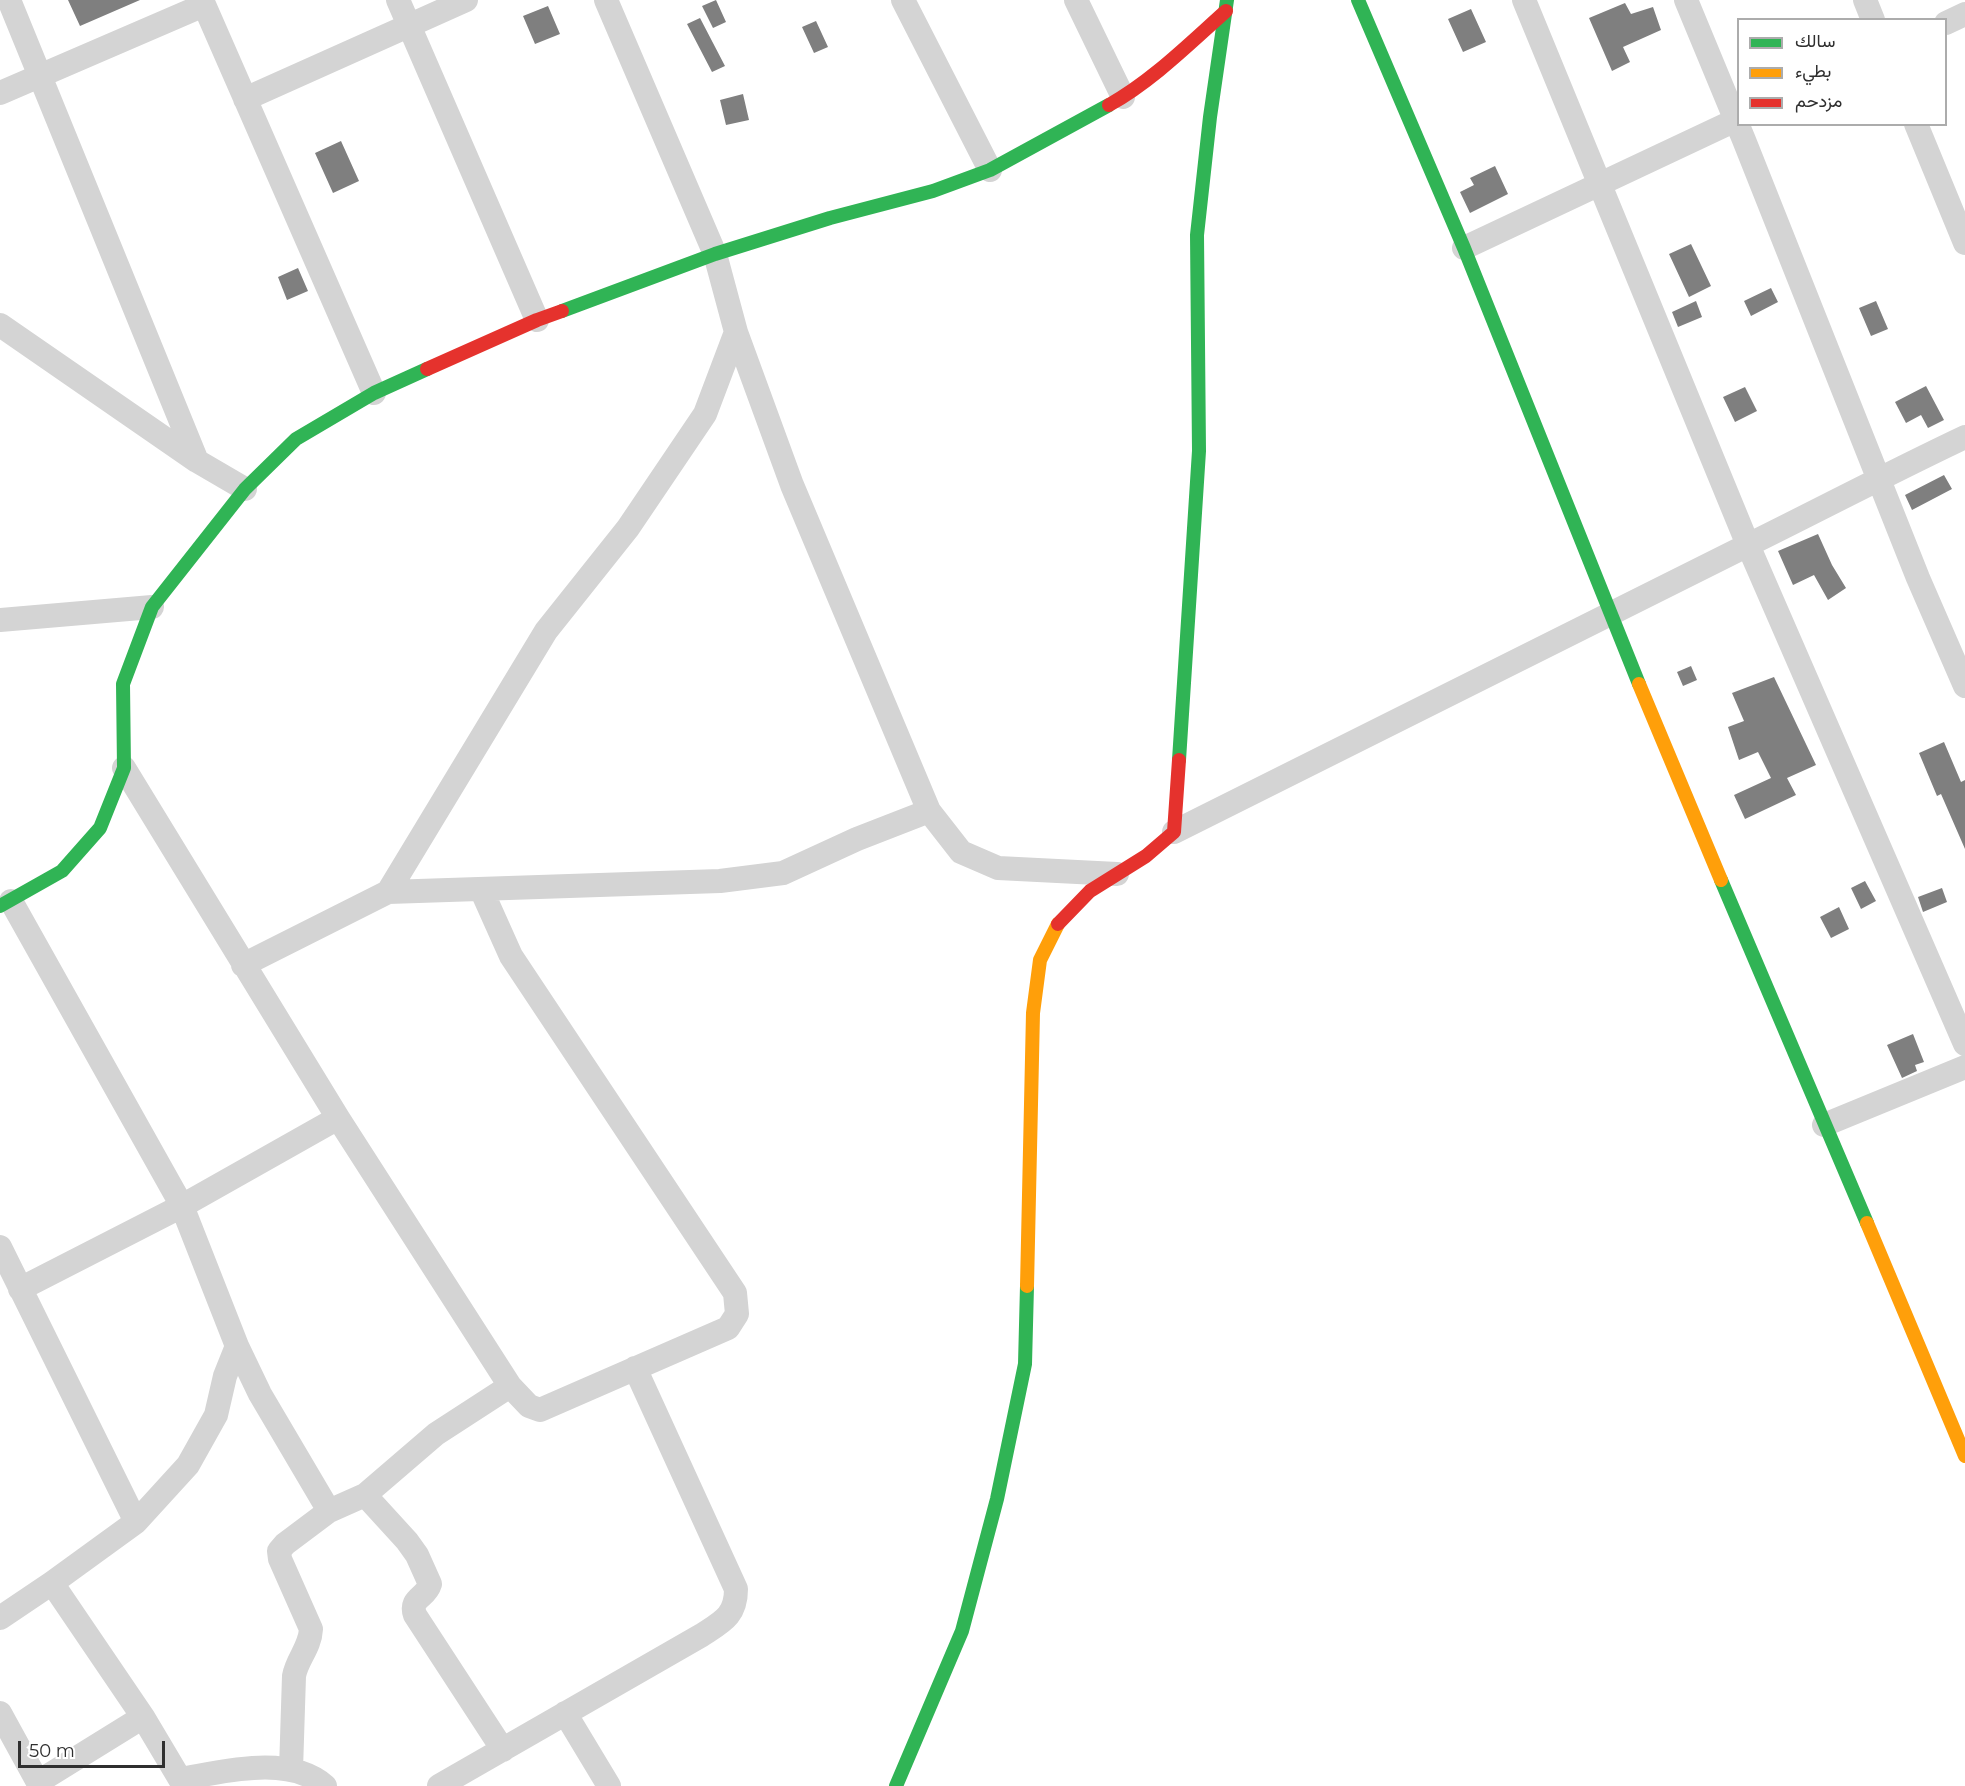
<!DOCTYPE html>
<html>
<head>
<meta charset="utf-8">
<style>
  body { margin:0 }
  #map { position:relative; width:1965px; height:1786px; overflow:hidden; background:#fff; font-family:Montserrat,Vazirmatn,sans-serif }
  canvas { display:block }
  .legend { position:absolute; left:1737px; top:18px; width:210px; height:108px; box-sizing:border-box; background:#fff; border:2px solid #acacac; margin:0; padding:8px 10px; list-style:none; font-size:18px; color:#2f2f2f }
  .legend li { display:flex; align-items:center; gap:12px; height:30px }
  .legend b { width:30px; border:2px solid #acacac }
  .scale { position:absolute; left:18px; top:1741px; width:147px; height:27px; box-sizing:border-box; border:3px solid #2f2f2f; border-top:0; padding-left:8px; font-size:18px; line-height:21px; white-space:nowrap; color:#2f2f2f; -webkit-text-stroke:4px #fff; paint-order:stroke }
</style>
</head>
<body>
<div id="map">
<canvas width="1965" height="1786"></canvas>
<ul class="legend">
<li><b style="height:8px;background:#30b455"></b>سالك</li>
<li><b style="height:8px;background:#ff9f0a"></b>بطيء</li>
<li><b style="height:8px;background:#e5322d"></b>مزدحم</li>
</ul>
<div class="scale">50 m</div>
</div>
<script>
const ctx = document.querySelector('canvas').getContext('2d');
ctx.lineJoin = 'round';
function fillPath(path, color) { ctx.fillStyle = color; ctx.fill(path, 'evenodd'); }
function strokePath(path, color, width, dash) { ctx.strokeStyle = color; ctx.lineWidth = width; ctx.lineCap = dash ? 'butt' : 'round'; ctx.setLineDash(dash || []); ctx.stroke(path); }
const building = new Path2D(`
  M 68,0 L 140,0 L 80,26 Z
  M 716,0 L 726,22 L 713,28 L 702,6 Z
  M 1625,3 L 1631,14 L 1653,7 L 1661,30 L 1623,47 L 1630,62 L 1612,71 L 1589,18 Z
  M 548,6 L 560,34 L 535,44 L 523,16 Z
  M 1471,9 L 1486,42 L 1463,52 L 1448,19 Z
  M 700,18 L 725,66 L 712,72 L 687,24 Z
  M 816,21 L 828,47 L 814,53 L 802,27 Z
  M 743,94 L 749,120 L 726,125 L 720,100 Z
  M 341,141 L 359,181 L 333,193 L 315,153 Z
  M 1495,166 L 1508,194 L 1470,213 L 1460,192 L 1474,185 L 1470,178 Z
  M 1691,244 L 1711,286 L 1689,297 L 1669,254 Z
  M 298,268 L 308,291 L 287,300 L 278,277 Z
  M 1771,288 L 1778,302 L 1751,316 L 1744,301 Z
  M 1696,301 L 1702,317 L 1678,327 L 1672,312 Z
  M 1876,301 L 1888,329 L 1871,336 L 1859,308 Z
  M 1926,386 L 1944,420 L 1928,428 L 1921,415 L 1906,423 L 1895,402 Z
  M 1745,387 L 1757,411 L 1735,422 L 1723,397 Z
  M 1944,475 L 1952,489 L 1912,510 L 1905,495 Z
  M 1818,534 L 1832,565 L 1846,588 L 1828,600 L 1814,575 L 1793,585 L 1778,551 Z
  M 1691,666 L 1697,680 L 1683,686 L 1677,672 Z
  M 1774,677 L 1816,765 L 1787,778 L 1796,795 L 1745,819 L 1734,795 L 1771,778 L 1758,752 L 1739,760 L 1728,727 L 1744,721 L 1732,693 Z
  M 1944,742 L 1961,782 L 1965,780 L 1965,849 L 1941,794 L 1937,796 L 1919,753 Z
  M 1865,881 L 1876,901 L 1861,909 L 1851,888 Z
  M 1942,888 L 1947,902 L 1923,912 L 1918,897 Z
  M 1839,907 L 1849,929 L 1831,938 L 1820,917 Z
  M 1913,1034 L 1924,1062 L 1915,1065 L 1917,1071 L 1902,1078 L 1887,1045 Z`);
const street = new Path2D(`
  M 9,0 L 197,461
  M 202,0 L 374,393
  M 398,0 L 537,320
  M 606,0 L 715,254 L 736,332 L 792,485 L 929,811 L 961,852 L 998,868 L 1117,874
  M 903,0 L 990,170
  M 1076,0 L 1123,97
  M 1524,0 L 1748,545 L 1965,1044
  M 1686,0 L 1744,140 L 1918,578 L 1965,686
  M 1865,0 L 1873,20
  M 1946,23 L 1965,14
  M 0,93 L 204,5
  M 245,99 L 466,0
  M 1916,124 L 1965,243
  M 1464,248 L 1738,119
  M 0,325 L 197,461 L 245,489
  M 0,620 L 152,607
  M 124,768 L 338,1118 L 510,1386 L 529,1406 L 540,1410 L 728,1328 L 737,1314 L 735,1293 L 511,956 L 481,889
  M 1174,832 C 1365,736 1555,640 1746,546 C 1819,510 1891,472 1965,437
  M 388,892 L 546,631 L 628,528 L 705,414 L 736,332
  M 11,901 L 182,1206 L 237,1346 L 260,1394 L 329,1511
  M 243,965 L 388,892 L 720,881 L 783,873 L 857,839 L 929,811
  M 1824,1125 L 1965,1067
  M 0,1247 L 136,1522
  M 20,1289 L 182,1206 L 338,1118
  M 365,1495 L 407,1541 L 417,1555 L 430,1584 C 426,1598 409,1598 415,1615 L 503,1750
  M 52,1583 L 143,1717 L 184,1786
  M 0,1618 L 52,1583 L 136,1522 L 188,1465 L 216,1415 L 225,1376 L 237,1346
  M 0,1713 L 40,1786
  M 565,1713 L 609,1786
  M 291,1770 L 294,1676 C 297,1659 310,1648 311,1629 L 280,1559 L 279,1551 L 285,1544 L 329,1511 L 365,1495 L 436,1434 L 510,1386
  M 180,1779 C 223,1772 288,1754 325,1786
  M 38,1782 L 143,1717
  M 439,1786 L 702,1635 C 722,1622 736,1616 736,1589 L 635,1368`);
const fast = new Path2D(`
  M 1358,0 L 1464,248 L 1639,684
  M 562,311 L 715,254 L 830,218 L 933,191 L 990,170 L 1109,105
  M 1179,760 L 1199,451 L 1197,235 L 1210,117 L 1227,0
  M 1721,880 L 1867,1223
  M 0,906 L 62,871 L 100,828 L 124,768 L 123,684 L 152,607 L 245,489 L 296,439 L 374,393 L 427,369
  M 896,1786 L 962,1631 L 997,1499 L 1025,1364 L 1027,1286`);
const slow = new Path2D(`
  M 1639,684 L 1721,880
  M 1867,1223 L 1965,1456
  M 1027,1286 L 1033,1013 L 1040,960 L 1058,924`);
const jam = new Path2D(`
  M 1109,105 C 1152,81 1189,44 1226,11
  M 427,369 L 537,320 L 562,311
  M 1058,924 L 1090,891 L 1146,856 L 1174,832 L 1179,760`);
fillPath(building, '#7f7f7f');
strokePath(street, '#d4d4d4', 24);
strokePath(fast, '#30b455', 14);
strokePath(slow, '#ff9f0a', 14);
strokePath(jam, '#e5322d', 14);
</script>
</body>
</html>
